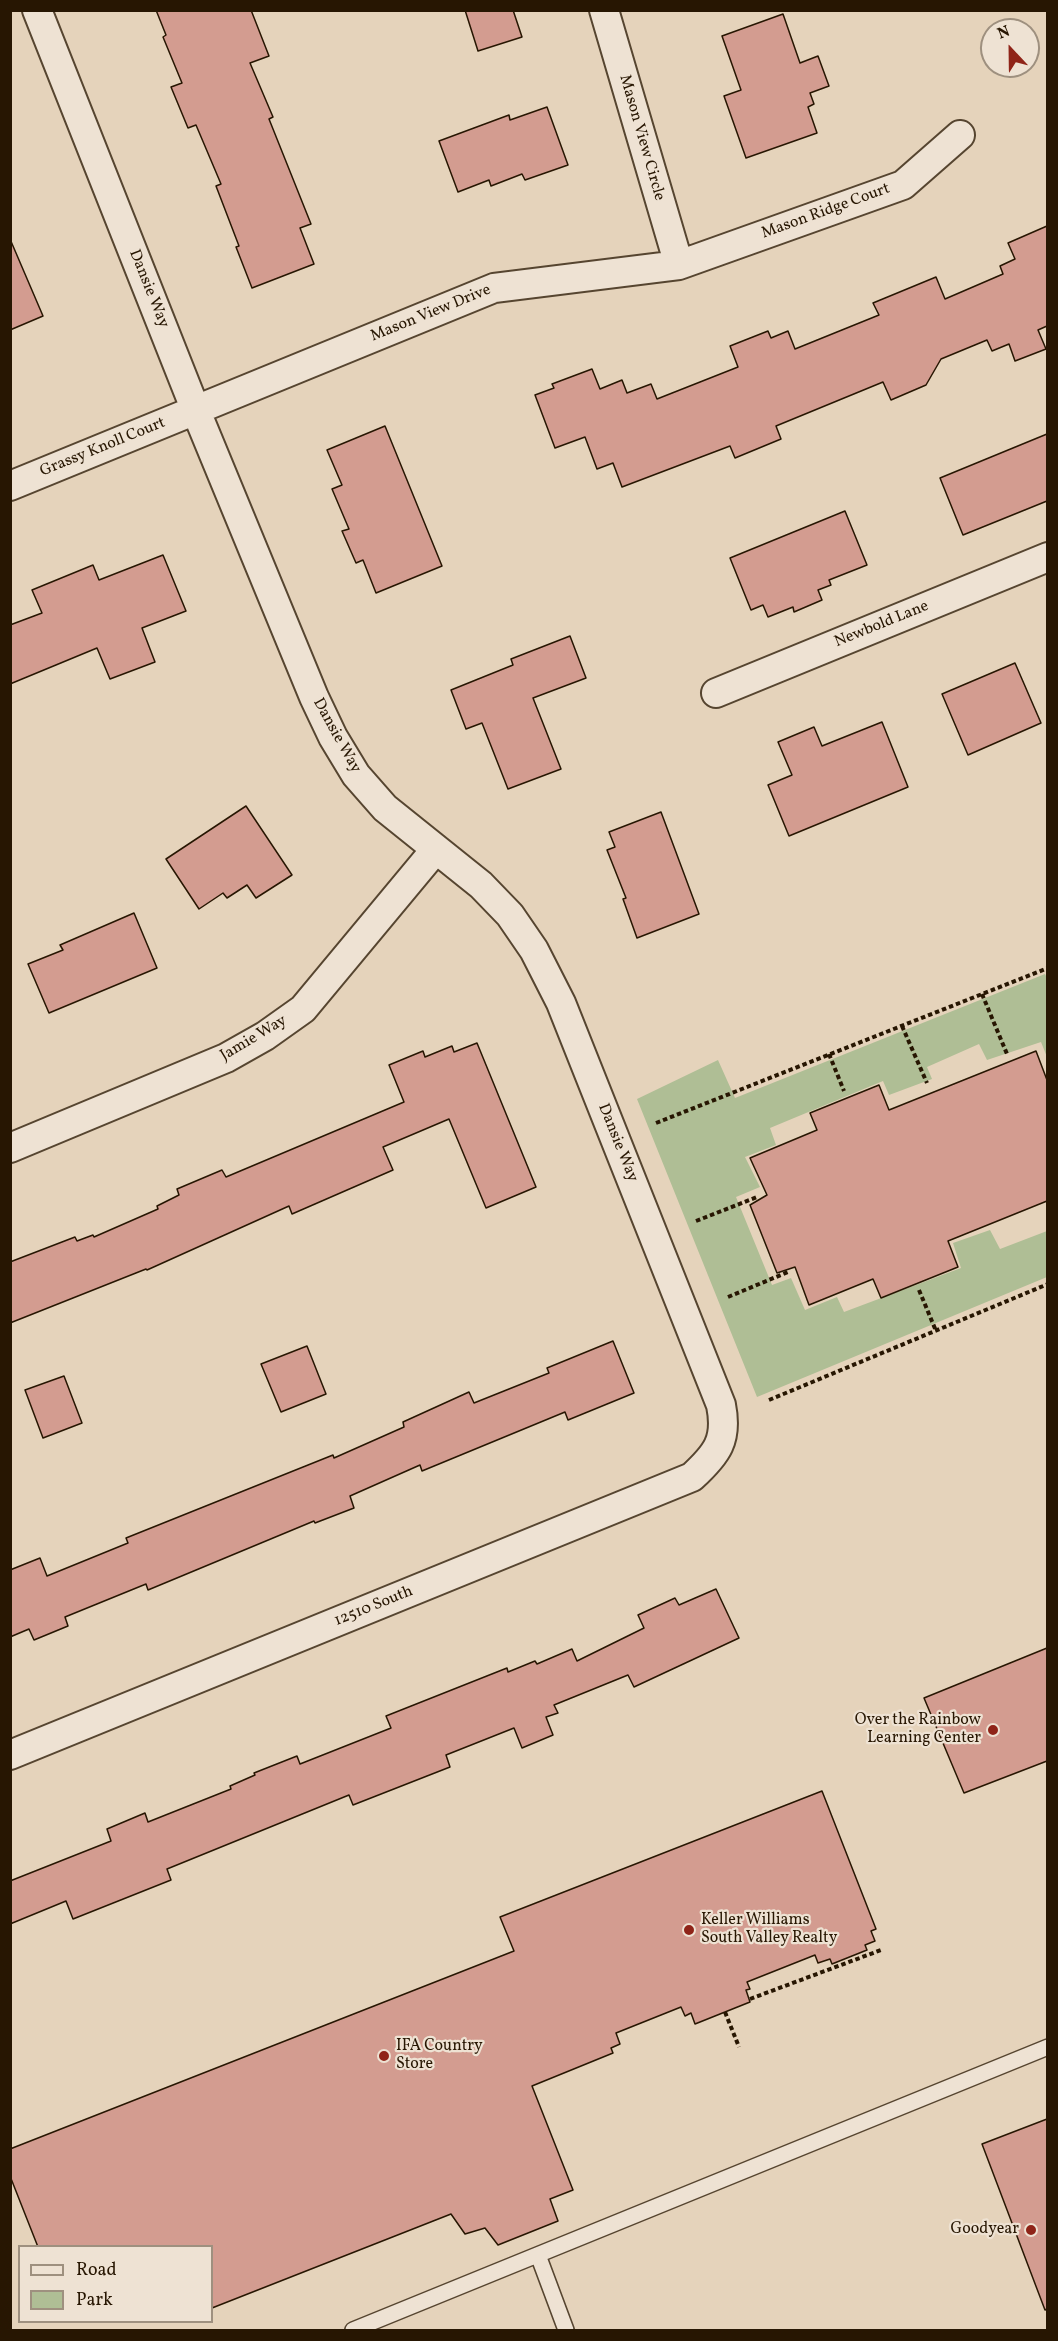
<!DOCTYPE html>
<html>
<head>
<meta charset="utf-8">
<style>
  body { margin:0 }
  #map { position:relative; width:1058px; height:2341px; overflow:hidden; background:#e5d3bb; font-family:Vollkorn,serif }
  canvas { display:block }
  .frame { position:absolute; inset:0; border:12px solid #271602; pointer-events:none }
  .legend { position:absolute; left:18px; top:2245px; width:195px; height:78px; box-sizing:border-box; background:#eee2d3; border:2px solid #9e907f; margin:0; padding:8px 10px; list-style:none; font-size:18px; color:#271602 }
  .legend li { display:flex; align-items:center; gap:12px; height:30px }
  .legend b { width:30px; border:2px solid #9e907f }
  .north { position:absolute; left:980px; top:18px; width:60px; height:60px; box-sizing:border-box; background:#eee2d3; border:2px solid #9e907f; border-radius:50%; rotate:338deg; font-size:16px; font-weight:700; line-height:24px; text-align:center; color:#271602 }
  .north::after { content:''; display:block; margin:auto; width:21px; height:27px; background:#8f2418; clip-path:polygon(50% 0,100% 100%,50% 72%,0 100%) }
</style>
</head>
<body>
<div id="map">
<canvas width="1058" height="2341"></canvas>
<div class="frame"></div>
<ul class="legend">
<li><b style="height:8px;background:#eee2d3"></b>Road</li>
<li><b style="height:16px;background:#afbe95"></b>Park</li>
</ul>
<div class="north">N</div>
</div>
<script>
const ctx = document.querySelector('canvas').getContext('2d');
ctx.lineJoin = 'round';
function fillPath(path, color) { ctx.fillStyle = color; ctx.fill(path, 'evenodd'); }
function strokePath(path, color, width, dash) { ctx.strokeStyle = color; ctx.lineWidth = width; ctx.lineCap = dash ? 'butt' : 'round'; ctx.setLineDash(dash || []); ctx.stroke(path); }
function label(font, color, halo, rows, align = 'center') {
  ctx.font = font + ' Vollkorn,serif'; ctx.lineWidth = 4.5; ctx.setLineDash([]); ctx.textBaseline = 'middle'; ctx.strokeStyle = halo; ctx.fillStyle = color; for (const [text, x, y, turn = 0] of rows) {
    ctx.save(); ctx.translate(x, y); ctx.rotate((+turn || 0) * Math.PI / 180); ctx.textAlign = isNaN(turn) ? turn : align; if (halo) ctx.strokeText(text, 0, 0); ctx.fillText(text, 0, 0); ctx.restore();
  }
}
const green = new Path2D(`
  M 1045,974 L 1048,980 L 1047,1057 L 1041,1042 L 987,1060 L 979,1044 L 927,1067 L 932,1079 L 889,1095 L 883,1081 L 770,1128 L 776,1145 L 745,1157 L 760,1187 L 736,1197 L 772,1285 L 791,1278 L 805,1310 L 837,1297 L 844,1312 L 961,1268 L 953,1243 L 990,1230 L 1000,1249 L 1047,1231 L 1047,1277 L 757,1397 L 637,1099 L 718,1060 L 735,1098 Z`);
const building = new Path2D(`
  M 156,10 L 251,10 L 269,56 L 250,63 L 273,117 L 269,119 L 311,224 L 300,228 L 314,264 L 252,288 L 236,247 L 239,246 L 216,186 L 221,184 L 196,125 L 188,128 L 171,87 L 182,83 L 163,37 L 166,35 Z
  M 465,10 L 513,10 L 522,37 L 478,51 Z
  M 783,14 L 800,63 L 818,56 L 829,86 L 810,93 L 814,104 L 808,107 L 817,133 L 746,158 L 724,96 L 741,90 L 722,36 Z
  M 547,107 L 568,165 L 525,180 L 522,174 L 491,186 L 489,180 L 458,192 L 439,141 L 509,115 L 510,120 Z
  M 1047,226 L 1047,326 L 1038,330 L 1046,349 L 1015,361 L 1009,344 L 992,351 L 987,340 L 941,359 L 926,385 L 891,400 L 883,382 L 776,426 L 781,439 L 735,458 L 730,446 L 622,487 L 613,463 L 597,469 L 585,437 L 555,448 L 535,395 L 554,388 L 552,384 L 592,369 L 600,389 L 622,380 L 627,393 L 651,384 L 657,399 L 738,367 L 730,346 L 768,331 L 771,338 L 788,331 L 795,349 L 879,315 L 873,303 L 936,277 L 945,299 L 1003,274 L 1000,266 L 1015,259 L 1008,243 Z
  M 10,239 L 43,316 L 10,330 Z
  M 385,426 L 442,566 L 376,593 L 363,560 L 356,563 L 342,531 L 349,529 L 332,489 L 342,485 L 327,450 Z
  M 1047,434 L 1047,501 L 963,535 L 940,478 Z
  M 845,511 L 867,565 L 829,580 L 831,585 L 818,590 L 822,600 L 794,612 L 793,607 L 768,617 L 763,605 L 751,610 L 730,558 Z
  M 163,555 L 186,611 L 142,628 L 155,662 L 110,679 L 97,648 L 10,684 L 10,625 L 42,613 L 32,590 L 93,565 L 99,580 Z
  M 570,636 L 586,678 L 533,698 L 561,769 L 508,789 L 482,723 L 466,729 L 451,690 L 513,665 L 511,659 Z
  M 1015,663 L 1041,723 L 968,755 L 942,694 Z
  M 882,722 L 908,787 L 789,836 L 768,785 L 792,775 L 778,742 L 814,727 L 822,746 Z
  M 246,806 L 292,875 L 256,898 L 247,885 L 227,898 L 223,893 L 199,909 L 166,859 Z
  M 661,812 L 699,914 L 637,938 L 623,899 L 626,898 L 607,850 L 615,847 L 609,832 Z
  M 134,913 L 157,968 L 49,1013 L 28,964 L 63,950 L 60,945 Z
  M 477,1043 L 536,1187 L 486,1208 L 449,1119 L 383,1147 L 393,1170 L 292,1214 L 289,1206 L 147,1270 L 146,1269 L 10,1323 L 10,1262 L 75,1237 L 77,1241 L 93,1235 L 94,1237 L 158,1209 L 157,1206 L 179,1195 L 177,1189 L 222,1170 L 226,1177 L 404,1102 L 389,1065 L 423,1051 L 425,1057 L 452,1046 L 454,1052 Z
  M 1036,1051 L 1047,1080 L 1047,1201 L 948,1241 L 958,1267 L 881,1298 L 873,1279 L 809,1305 L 795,1267 L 777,1273 L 750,1205 L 767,1195 L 750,1158 L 817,1130 L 810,1113 L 879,1085 L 889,1110 Z
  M 613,1341 L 634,1393 L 568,1420 L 565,1412 L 422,1471 L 420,1465 L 350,1496 L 354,1508 L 315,1523 L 314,1521 L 148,1590 L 146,1584 L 65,1617 L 68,1626 L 34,1640 L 29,1629 L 10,1637 L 10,1570 L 40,1558 L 47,1576 L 128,1543 L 126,1538 L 333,1455 L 334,1458 L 404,1427 L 403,1422 L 469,1392 L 474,1403 L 549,1373 L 547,1368 Z
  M 307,1346 L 326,1394 L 281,1412 L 261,1364 Z
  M 64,1376 L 82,1423 L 43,1438 L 25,1390 Z
  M 716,1589 L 739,1638 L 634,1687 L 628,1675 L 554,1705 L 558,1713 L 546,1717 L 553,1735 L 522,1748 L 514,1728 L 446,1755 L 450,1767 L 353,1805 L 349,1795 L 167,1869 L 171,1880 L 73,1919 L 66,1901 L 10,1924 L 10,1881 L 111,1841 L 107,1829 L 145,1813 L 148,1822 L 231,1789 L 230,1786 L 255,1775 L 254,1773 L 297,1756 L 300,1764 L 391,1728 L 386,1716 L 507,1668 L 508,1672 L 535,1661 L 537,1664 L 572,1649 L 577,1661 L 644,1628 L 638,1615 L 675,1598 L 679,1605 Z
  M 1047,1648 L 1047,1761 L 964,1793 L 924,1698 Z
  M 822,1791 L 876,1929 L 871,1931 L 875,1941 L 865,1945 L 867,1950 L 832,1964 L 830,1959 L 818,1963 L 815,1955 L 747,1982 L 750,1989 L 746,1990 L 750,2002 L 695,2024 L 691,2013 L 685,2016 L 681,2007 L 616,2033 L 620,2044 L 611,2048 L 613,2053 L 532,2086 L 573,2190 L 550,2199 L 558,2221 L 498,2245 L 485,2228 L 465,2234 L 451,2214 L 212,2308 L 212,2247 L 38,2247 L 10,2176 L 10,2149 L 514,1951 L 500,1917 Z
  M 1047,2119 L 1047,2309 L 1045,2310 L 982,2144 Z`);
const path = new Path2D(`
  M 982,994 L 1007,1054
  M 902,1026 L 927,1083
  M 829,1054 L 844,1091
  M 656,1123 L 1048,968
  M 696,1221 L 757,1197
  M 919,1290 L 936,1331
  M 728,1297 L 788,1272
  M 769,1400 L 1048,1284
  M 750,1999 L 881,1950
  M 725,2012 L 739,2047`);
const service = new Path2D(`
  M 538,2255 L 566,2330
  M 353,2330 L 1048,2047`);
const minor = new Path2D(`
  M 604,10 L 679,265
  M 10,486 L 494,288 L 679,265 L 903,185 L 960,135
  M 716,693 L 1048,557
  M 10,1148 L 226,1058 L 265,1036 L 303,1009 L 436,849
  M 10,1755 L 692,1477 C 717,1454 728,1440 721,1405 L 561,1003 L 534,950 L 510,915 L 481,885 L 385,808 L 356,775 L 333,737 L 314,697 L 196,411 L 37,10`);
const markers = [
  [993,1730,6,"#8f2418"],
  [689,1930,6,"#8f2418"],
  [384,2056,6,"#8f2418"],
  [1031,2230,6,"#8f2418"]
];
const streetNames = [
  ["Mason View Circle",641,138,74],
  ["Mason Ridge Court",826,212,-20],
  ["Dansie Way",148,289,68],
  ["Mason View Drive",431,314,-22],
  ["Grassy Knoll Court",103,448,-22],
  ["Newbold Lane",882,625,-22],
  ["Dansie Way",336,736,61],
  ["Jamie Way",254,1039,-31],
  ["Dansie Way",617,1143,68],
  ["12510 South",374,1607,-22]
];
const poiNames = [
  ["Over the Rainbow",981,1721],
  ["Learning Center",981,1739],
  ["Keller Williams",701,1921,"left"],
  ["South Valley Realty",701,1939,"left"],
  ["IFA Country",396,2047,"left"],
  ["Store",396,2065,"left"],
  ["Goodyear",1019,2230]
];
fillPath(green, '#afbe95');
fillPath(building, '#d39c90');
strokePath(building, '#271602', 1.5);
strokePath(service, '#564530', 18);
strokePath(minor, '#564530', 32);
strokePath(path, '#271602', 4, [4.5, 3]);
strokePath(service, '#eee2d3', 15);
strokePath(minor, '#eee2d3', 28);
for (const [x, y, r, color] of markers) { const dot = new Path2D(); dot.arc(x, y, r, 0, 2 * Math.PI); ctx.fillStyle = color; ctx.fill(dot); strokePath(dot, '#eee2d3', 2); }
label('16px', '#271602', '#eee2d3', streetNames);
label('16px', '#271602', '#eee2d3', poiNames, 'right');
</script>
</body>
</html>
